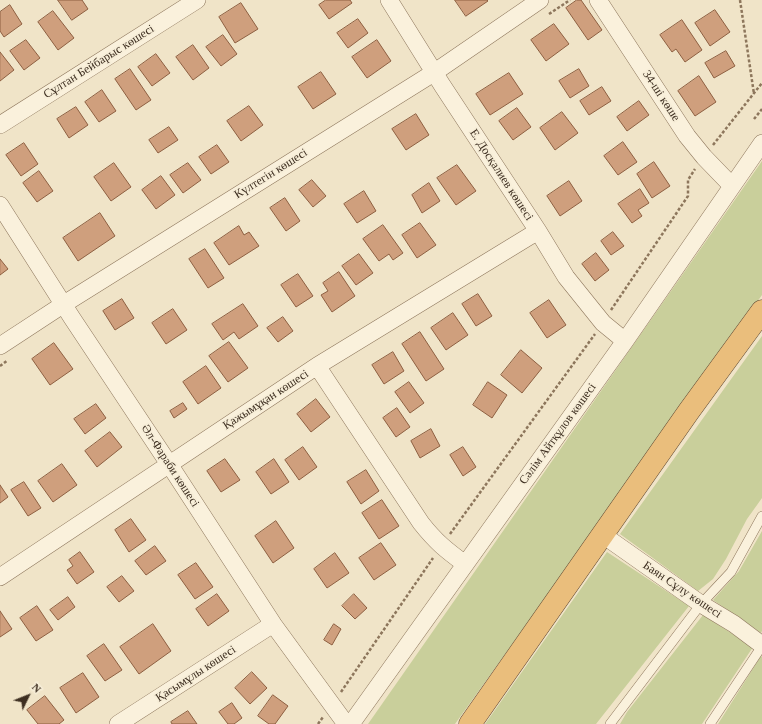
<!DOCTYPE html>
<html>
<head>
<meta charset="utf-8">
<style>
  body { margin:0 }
  #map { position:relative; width:762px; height:724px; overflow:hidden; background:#f0e4c8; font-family:"Times New Roman",serif }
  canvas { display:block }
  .north { position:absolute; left:8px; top:676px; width:40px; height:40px; -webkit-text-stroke:3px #f7eed8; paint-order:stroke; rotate:47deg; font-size:11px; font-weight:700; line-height:16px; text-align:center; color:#3d2e20 }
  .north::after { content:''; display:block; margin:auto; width:14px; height:18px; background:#3d2e20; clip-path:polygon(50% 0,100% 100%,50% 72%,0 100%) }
</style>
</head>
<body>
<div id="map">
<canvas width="762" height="724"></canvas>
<div class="north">N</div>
</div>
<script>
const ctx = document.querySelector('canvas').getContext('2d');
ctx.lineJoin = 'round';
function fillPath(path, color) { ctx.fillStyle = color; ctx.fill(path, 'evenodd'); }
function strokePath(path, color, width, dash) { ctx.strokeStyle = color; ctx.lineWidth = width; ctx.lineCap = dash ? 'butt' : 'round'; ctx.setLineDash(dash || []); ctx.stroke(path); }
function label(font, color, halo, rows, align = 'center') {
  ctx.font = font + ' "Times New Roman",serif'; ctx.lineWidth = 3.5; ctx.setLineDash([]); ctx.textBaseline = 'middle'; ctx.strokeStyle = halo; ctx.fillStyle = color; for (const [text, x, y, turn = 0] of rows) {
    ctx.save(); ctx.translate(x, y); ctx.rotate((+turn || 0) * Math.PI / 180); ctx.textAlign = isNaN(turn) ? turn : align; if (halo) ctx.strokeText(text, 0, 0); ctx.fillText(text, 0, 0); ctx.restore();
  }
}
const green = new Path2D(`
  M 762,161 L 762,295 L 455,724 L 368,724 Z
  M 762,336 L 762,498 L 747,519 L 726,559 L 713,579 L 698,591 L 620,534 Z
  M 762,531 L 762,631 L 761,633 L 713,600 L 739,571 Z
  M 607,552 L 689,606 L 596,724 L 485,724 Z
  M 703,615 L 753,647 L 702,724 L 620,724 L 627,712 Z
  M 761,656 L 762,657 L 762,724 L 718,724 Z`);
const building = new Path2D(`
  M 58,0 L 82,0 L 88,9 L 72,20 Z
  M 326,0 L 350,0 L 352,3 L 329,19 L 319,5 Z
  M 455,0 L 487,0 L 488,1 L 466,16 Z
  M 577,0 L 581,0 L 602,30 L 588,40 L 566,8 Z
  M 241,3 L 258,29 L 235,43 L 219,17 Z
  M 10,5 L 22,24 L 4,37 L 0,31 L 0,12 Z
  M 715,10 L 730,32 L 710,46 L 695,23 Z
  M 53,11 L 74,38 L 58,50 L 38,22 Z
  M 358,19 L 368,33 L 348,48 L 337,33 Z
  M 682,20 L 702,50 L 685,62 L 676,49 L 672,52 L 660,35 Z
  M 554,24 L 569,44 L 546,61 L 531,40 Z
  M 223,35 L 237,54 L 221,66 L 206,47 Z
  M 26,40 L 40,58 L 24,70 L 10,51 Z
  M 377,40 L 391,61 L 367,78 L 352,57 Z
  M 193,45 L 209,68 L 193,80 L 176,57 Z
  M 726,51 L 735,66 L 714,78 L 705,63 Z
  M 0,52 L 14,70 L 0,81 Z
  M 156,54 L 170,73 L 152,86 L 138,67 Z
  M 130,69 L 151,100 L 136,110 L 115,79 Z
  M 579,69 L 589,86 L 570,98 L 559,81 Z
  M 321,72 L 336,94 L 313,109 L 298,87 Z
  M 509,73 L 523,94 L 490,115 L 476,94 Z
  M 699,76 L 716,102 L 695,116 L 678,91 Z
  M 602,87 L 611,101 L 589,115 L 580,101 Z
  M 102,90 L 116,111 L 99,122 L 85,102 Z
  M 639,101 L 649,115 L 627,131 L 617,117 Z
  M 249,106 L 263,125 L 241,141 L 227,121 Z
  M 76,107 L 88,125 L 69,138 L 57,119 Z
  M 517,108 L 531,127 L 513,140 L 499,121 Z
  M 562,112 L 578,133 L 555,150 L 540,128 Z
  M 416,114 L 429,135 L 406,150 L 392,129 Z
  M 169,127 L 178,140 L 158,153 L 149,140 Z
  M 623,142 L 637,162 L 618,175 L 604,156 Z
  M 24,143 L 38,164 L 21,176 L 6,155 Z
  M 217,145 L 229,162 L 211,174 L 199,157 Z
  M 654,162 L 670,186 L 652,198 L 637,174 Z
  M 114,163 L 131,187 L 111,201 L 94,177 Z
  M 188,163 L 201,180 L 183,193 L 170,175 Z
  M 457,165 L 476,191 L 456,205 L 437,178 Z
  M 39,171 L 53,191 L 37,202 L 23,183 Z
  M 161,176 L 175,195 L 156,209 L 142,190 Z
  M 312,180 L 326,196 L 313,207 L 299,190 Z
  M 569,181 L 582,201 L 560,216 L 547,196 Z
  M 429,183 L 440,201 L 422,213 L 412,195 Z
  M 640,189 L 649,203 L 638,210 L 642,216 L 632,223 L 618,204 Z
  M 364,191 L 376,211 L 357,223 L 344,204 Z
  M 285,198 L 300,221 L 286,231 L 270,208 Z
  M 100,213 L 115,236 L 78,261 L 63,238 Z
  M 420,223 L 436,245 L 417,258 L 402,235 Z
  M 383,225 L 403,253 L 393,260 L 389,254 L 379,261 L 363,239 Z
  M 239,226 L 244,235 L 249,232 L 259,246 L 229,265 L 214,243 Z
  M 613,232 L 624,246 L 611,255 L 601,241 Z
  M 205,249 L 224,278 L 208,288 L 189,259 Z
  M 596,253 L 609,270 L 595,281 L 582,264 Z
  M 359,254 L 373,273 L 356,285 L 342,266 Z
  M 0,259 L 8,269 L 0,275 Z
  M 339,272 L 355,296 L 332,312 L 321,295 L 328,291 L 323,283 Z
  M 298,274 L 313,296 L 296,307 L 281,285 Z
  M 478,294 L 492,316 L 476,326 L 462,304 Z
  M 122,299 L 134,318 L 115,330 L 103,311 Z
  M 549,300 L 566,325 L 547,338 L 530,313 Z
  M 243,304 L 258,326 L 239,339 L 234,332 L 223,340 L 212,324 Z
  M 173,309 L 187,330 L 166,344 L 152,323 Z
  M 453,313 L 468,335 L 446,350 L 431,328 Z
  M 283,317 L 293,331 L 278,342 L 267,328 Z
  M 420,332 L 444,369 L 426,381 L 402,344 Z
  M 229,342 L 248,368 L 228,382 L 209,356 Z
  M 54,343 L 73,369 L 50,385 L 32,359 Z
  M 521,350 L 542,368 L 522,393 L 501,375 Z
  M 393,352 L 404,371 L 384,384 L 372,365 Z
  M 206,366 L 221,388 L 198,404 L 183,382 Z
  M 409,382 L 424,403 L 410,413 L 395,392 Z
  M 488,382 L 507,395 L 492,418 L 473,405 Z
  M 316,399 L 330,417 L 311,432 L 297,414 Z
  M 183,403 L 187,409 L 174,418 L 170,411 Z
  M 96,404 L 106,418 L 85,434 L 74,419 Z
  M 397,408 L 410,427 L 396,437 L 383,418 Z
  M 431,429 L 440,446 L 420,458 L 411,441 Z
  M 110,432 L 122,447 L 97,467 L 85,451 Z
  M 303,447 L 317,467 L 299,480 L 285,460 Z
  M 463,447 L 476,467 L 463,476 L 450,455 Z
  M 225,459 L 240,480 L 221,492 L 207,471 Z
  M 274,459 L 289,482 L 271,494 L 256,472 Z
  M 62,464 L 77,485 L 53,502 L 38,481 Z
  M 366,470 L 379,491 L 361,504 L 347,482 Z
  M 24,482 L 41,508 L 28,516 L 11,490 Z
  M 0,485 L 8,497 L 0,503 Z
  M 382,500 L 399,526 L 379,539 L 362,513 Z
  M 131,519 L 146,540 L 129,552 L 115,530 Z
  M 276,521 L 294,548 L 273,563 L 255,536 Z
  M 381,543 L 396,565 L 374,580 L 359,558 Z
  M 155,546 L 166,561 L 146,575 L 135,561 Z
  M 80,552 L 94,572 L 77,584 L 67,570 L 73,566 L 69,560 Z
  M 335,553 L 349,573 L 327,588 L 314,569 Z
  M 196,563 L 213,587 L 195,599 L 178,575 Z
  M 122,576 L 134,591 L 119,602 L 107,587 Z
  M 217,594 L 229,611 L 208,626 L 196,609 Z
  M 354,594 L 367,608 L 355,619 L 342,606 Z
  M 68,597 L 75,607 L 58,620 L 50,610 Z
  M 37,606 L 53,630 L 36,641 L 20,618 Z
  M 0,611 L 12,629 L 0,637 Z
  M 153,624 L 171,651 L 139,674 L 120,647 Z
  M 334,624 L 341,629 L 332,645 L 324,640 Z
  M 104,644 L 122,670 L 105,681 L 87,656 Z
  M 252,672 L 267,688 L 250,704 L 235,688 Z
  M 83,673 L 99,697 L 76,713 L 60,688 Z
  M 273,695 L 288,706 L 275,724 L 269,724 L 258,716 Z
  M 45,696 L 64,720 L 59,724 L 38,724 L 27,710 Z
  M 232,703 L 242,718 L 234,724 L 228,724 L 219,712 Z
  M 188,711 L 197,724 L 172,724 L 171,722 Z`);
const path = new Path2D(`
  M 740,0 L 754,94
  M 549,14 L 570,0
  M 754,119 L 762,109
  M 713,145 L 762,83
  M 611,310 L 688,196 L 688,180 L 695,169
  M 0,366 L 8,360
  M 450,534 L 595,334
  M 341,692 L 433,558
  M 318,724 L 323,717`);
const service = new Path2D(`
  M 610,724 L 701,604 L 731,572 L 762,516
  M 710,724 L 762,646`);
const minor = new Path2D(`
  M 389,0 L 442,85 L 538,231 L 566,277 L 603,323 L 625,341
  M 598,0 L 687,136 L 704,157 L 732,186
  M 0,125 L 197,0
  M 0,205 L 72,318 L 169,464 L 273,624 L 346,724
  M 0,346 L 64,304 L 435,72 L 540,0
  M 317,366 L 421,523 C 436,542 446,550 465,564
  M 603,535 L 701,604 L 734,624 L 762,645
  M 0,577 L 317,366 L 538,231
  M 118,724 L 273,624
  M 351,724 L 625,341 L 762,143`);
const trunk = new Path2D(`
  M 470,724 L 689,411 L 762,311`);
const streetNames = [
  ["Сұлтан Бейбарыс көшесі",99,62,-32],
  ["34-ші көше",661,96,57],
  ["Күлтегін көшесі",271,174,-32],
  ["Е. Досқалиев көшесі",501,175,57],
  ["Қажымұқан көшесі",266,400,-33],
  ["Сәлім Айтқұлов көшесі",558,434,-54],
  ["Әл-Фараби көшесі",170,466,57],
  ["Баян Сұлу көшесі",682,590,34],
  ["Қасымұлы көшесі",196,674,-33]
];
fillPath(green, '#c9cf9b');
fillPath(building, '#cf9f7d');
strokePath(building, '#8d5f41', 1);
strokePath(service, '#8d765c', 10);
strokePath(minor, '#8d765c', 18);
strokePath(trunk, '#5b4430', 23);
strokePath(path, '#8d765c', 2.5, [3, 2]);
strokePath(service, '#faf1dc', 9);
strokePath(minor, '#faf1dc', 17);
strokePath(trunk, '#eabe7c', 22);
label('12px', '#3d2e20', '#f7eed8', streetNames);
</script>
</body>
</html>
